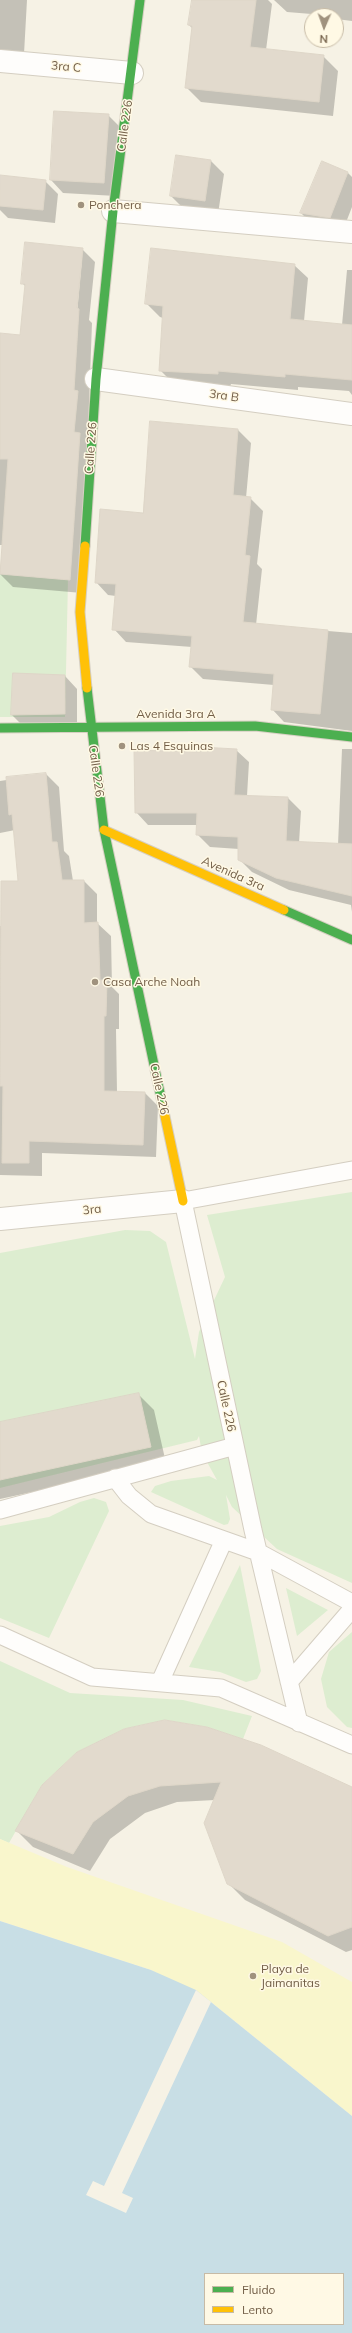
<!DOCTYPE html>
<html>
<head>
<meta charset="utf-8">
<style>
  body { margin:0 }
  #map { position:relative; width:352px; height:2333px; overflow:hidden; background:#f6f2e5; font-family:Mulish,sans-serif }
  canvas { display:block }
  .legend { position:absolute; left:204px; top:2273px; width:140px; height:52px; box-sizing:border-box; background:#fff9e5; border:1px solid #c7bba6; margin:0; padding:5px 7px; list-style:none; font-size:12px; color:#725e47 }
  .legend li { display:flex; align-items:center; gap:8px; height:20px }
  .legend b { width:20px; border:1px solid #c7bba6 }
  .north { position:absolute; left:304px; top:8px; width:40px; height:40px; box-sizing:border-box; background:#fff9e5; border:1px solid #c7bba6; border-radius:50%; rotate:182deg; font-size:11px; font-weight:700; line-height:16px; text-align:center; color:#725e47 }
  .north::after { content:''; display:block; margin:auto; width:14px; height:18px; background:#a0927e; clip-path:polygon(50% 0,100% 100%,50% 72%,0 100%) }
</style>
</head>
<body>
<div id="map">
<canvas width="352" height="2333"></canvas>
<ul class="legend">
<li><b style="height:5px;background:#4caf50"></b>Fluido</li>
<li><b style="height:5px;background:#ffc107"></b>Lento</li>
</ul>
<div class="north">N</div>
</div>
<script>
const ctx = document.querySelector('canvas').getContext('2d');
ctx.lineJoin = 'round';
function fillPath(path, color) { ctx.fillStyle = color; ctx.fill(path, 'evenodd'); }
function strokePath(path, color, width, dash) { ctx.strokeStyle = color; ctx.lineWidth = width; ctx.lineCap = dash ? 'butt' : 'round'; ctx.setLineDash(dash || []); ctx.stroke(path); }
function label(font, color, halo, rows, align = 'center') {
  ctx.font = font + ' Mulish,sans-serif'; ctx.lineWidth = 3; ctx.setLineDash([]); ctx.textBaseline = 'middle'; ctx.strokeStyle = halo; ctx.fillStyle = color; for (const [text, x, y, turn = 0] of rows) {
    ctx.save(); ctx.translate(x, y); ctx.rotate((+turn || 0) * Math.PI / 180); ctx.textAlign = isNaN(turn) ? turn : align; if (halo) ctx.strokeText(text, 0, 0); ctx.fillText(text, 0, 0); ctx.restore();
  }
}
const green = new Path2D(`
  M 0,574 L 68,580 L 65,717 L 0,717 Z
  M 352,1192 L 352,1583 L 277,1549 L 232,1507 L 226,1495 L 230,1519 L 228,1524 L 224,1525 L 151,1492 L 155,1486 L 171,1481 L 209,1476 L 217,1480 L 202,1453 L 199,1436 L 197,1440 L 0,1488 L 0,1253 L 125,1230 L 150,1231 L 166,1242 L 195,1359 L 199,1332 L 225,1277 L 207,1215 Z
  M 94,1498 L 106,1502 L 109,1511 L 49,1638 L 0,1618 L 0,1526 L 49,1517 L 80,1502 Z
  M 240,1565 L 261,1671 L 257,1679 L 246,1682 L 220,1672 L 189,1667 Z
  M 286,1588 L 328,1610 L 297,1636 Z
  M 352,1632 L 352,1728 L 347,1727 L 327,1707 L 321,1679 L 329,1652 Z
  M 0,1661 L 70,1693 L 183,1700 L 252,1716 L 243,1739 L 207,1727 L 165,1720 L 124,1729 L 77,1752 L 42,1785 L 9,1843 L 0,1839 Z`);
const sand = new Path2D(`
  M 0,1839 L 67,1867 L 282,1942 L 352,1982 L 352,2116 L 211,2002 L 151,1970 L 0,1921 Z`);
const water = new Path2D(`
  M 0,1921 L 151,1970 L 196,1990 L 352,2116 L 352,2333 L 0,2333 ZM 205,2274 L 343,2274 L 343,2324 L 205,2324 Z`);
const pier = new Path2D(`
  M 196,1990 L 211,2002 L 122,2193 L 133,2198 L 126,2213 L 86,2195 L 93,2181 L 104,2186 Z`);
const shadow = new Path2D(`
  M 0,0 L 27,0 L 24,54 L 0,52 Z
  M 193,0 L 268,0 L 272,4 L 266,50 L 323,56 L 338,71 L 333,116 L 201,102 L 186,87 L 192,28 L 189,25 Z
  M 274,0 L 352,0 L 352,21 L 336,19 L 336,16 L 287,12 Z
  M 108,115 L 121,128 L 116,196 L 63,193 L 51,180 Z
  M 177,156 L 211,161 L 224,174 L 218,214 L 184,209 L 171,196 Z
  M 322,162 L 348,173 L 352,177 L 352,207 L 343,230 L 314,226 L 301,213 Z
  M 0,176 L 45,181 L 58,194 L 55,223 L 8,218 L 0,210 Z
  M 82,249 L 95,262 L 89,320 L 92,323 L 82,593 L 13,587 L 0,574 L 3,545 L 0,545 L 0,334 L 21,336 L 26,287 L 22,283 ZM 80,259 L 82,259 L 77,313 L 75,313 Z
  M 294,265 L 308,278 L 304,321 L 342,325 L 347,270 L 352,270 L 352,395 L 349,391 L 298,387 L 298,390 L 231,384 L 230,387 L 174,384 L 160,370 L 163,318 L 160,317 L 147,304 Z
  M 238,430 L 251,443 L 246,498 L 250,498 L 263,511 L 257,564 L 262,569 L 256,625 L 352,633 L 352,731 L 284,722 L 272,709 L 274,685 L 203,679 L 190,666 L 192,647 L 126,642 L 114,629 L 116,596 L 108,595 L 96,582 L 144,514 Z
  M 65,676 L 77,689 L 77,726 L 25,728 L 12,715 Z
  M 342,749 L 352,749 L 352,912 L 351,905 L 289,890 L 252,872 L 239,859 L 239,849 L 210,847 L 197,834 L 198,825 L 148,825 L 136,812 L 201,753 L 236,750 L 249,762 L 247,796 L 288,798 L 301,811 L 299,843 L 338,845 Z
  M 46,774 L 59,787 L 64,851 L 69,856 L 73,881 L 84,881 L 97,894 L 97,923 L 111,936 L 112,987 L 119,994 L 119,1029 L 116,1029 L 117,1092 L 145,1093 L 158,1106 L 156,1157 L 42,1153 L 42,1176 L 0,1175 L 0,926 L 2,926 L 19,882 L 15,830 L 0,833 L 0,781 Z
  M 138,1394 L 154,1410 L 166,1463 L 0,1499 L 0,1423 Z
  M 77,1753 L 352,1788 L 352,1950 L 346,1952 L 245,1900 L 228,1883 L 215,1800 L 177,1802 L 145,1813 L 110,1839 L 90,1871 L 33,1847 L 16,1830 Z`);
const building = new Path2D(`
  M 192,0 L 256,0 L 250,47 L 324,55 L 319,102 L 185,88 L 192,26 L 188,25 Z
  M 54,111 L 109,114 L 104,183 L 50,180 Z
  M 176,155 L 211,160 L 205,201 L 170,196 Z
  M 322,161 L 348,172 L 330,218 L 300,213 Z
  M 0,175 L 46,180 L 43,210 L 0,206 Z
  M 25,242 L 83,248 L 77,308 L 79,309 L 74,390 L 78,391 L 74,432 L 80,433 L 70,580 L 0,574 L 8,459 L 0,459 L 0,333 L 20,335 L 25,284 L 21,284 Z
  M 151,248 L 295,264 L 290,319 L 352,325 L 352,380 L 285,374 L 285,377 L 218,371 L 218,374 L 159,371 L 163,306 L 145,304 Z
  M 150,421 L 238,429 L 233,495 L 251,497 L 245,555 L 250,556 L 243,622 L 328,630 L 320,714 L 271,710 L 274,674 L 189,667 L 192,636 L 112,630 L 116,584 L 95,583 L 100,509 L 143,513 Z
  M 13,673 L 65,675 L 65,714 L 11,715 Z
  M 200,747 L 237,749 L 234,795 L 288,797 L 286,841 L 352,844 L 352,896 L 276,878 L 238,860 L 238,837 L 196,835 L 197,813 L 135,813 L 134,750 L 200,752 Z
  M 46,773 L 52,842 L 57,842 L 62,880 L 84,880 L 84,923 L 98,922 L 100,980 L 107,980 L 106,1016 L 104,1016 L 104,1091 L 145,1092 L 143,1145 L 29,1141 L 29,1163 L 2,1163 L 3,1086 L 0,1086 L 1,881 L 18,881 L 12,814 L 9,815 L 6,777 Z
  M 139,1393 L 151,1447 L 0,1480 L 0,1422 Z
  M 165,1720 L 207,1727 L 261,1745 L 352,1787 L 352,1927 L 328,1936 L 227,1884 L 204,1823 L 221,1782 L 160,1786 L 128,1796 L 93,1822 L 73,1854 L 15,1831 L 42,1785 L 77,1752 L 124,1729 Z`);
const lane = new Path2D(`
  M 115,1478 L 129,1496 L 151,1514 L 258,1552 L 352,1603
  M 0,1510 L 235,1446
  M 0,1635 L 92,1677 L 221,1688 L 352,1745
  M 160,1682 L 224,1540
  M 289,1682 L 352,1609
  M 299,1723 L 253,1530 L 183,1201 L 352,1170`);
const street = new Path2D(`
  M 0,61 L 132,73
  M 113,211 L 352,232
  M 96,379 L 352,414
  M 0,1219 L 183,1201`);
const fast = new Path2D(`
  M 85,546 L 96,379 L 113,211 L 140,0
  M 87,688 L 104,830 L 163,1107
  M 0,728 L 255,726 L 352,737
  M 284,910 L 352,940`);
const slow = new Path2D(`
  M 85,546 L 80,612 L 87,688
  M 104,830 L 284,910
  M 163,1107 L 183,1201`);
const markers = [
  [81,205,4,"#a0927e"],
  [122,746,4,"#a0927e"],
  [95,982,4,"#a0927e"],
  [253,1976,4,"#a0927e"]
];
const streetNames = [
  ["3ra C",66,67,5],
  ["Calle 226",125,126,-82],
  ["3ra B",224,396,8],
  ["Calle 226",91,448,-86],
  ["Avenida 3ra A",176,714],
  ["Calle 226",96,771,82],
  ["Avenida 3ra",233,874,24],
  ["Calle 226",159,1089,78],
  ["3ra",92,1210,-6],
  ["Calle 226",226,1406,78]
];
const poiNames = [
  ["Ponchera",89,205],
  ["Las 4 Esquinas",130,746],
  ["Casa Arche Noah",103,982],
  ["Playa de",261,1969],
  ["Jaimanitas",261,1983]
];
fillPath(green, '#ddedd0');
fillPath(sand, '#f9f6cc');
fillPath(water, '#c8dee5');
fillPath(pier, '#f6f2e5');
fillPath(shadow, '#0003');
fillPath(building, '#e2dacd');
strokePath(building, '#ded6c8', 1);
strokePath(lane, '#d4cec1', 19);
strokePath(street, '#d4cec1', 24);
strokePath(fast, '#d6cfc2', 11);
strokePath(slow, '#d6cfc2', 11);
strokePath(lane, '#fefdfb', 17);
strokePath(street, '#fefdfb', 22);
strokePath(fast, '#4caf50', 9);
strokePath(slow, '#ffc107', 9);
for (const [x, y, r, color] of markers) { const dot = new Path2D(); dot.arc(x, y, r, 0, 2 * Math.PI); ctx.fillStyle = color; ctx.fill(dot); strokePath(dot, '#fff9e5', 1.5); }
label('12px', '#725e47', '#fff9e5', streetNames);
label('12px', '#725e47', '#fff9e5', poiNames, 'left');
</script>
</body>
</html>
